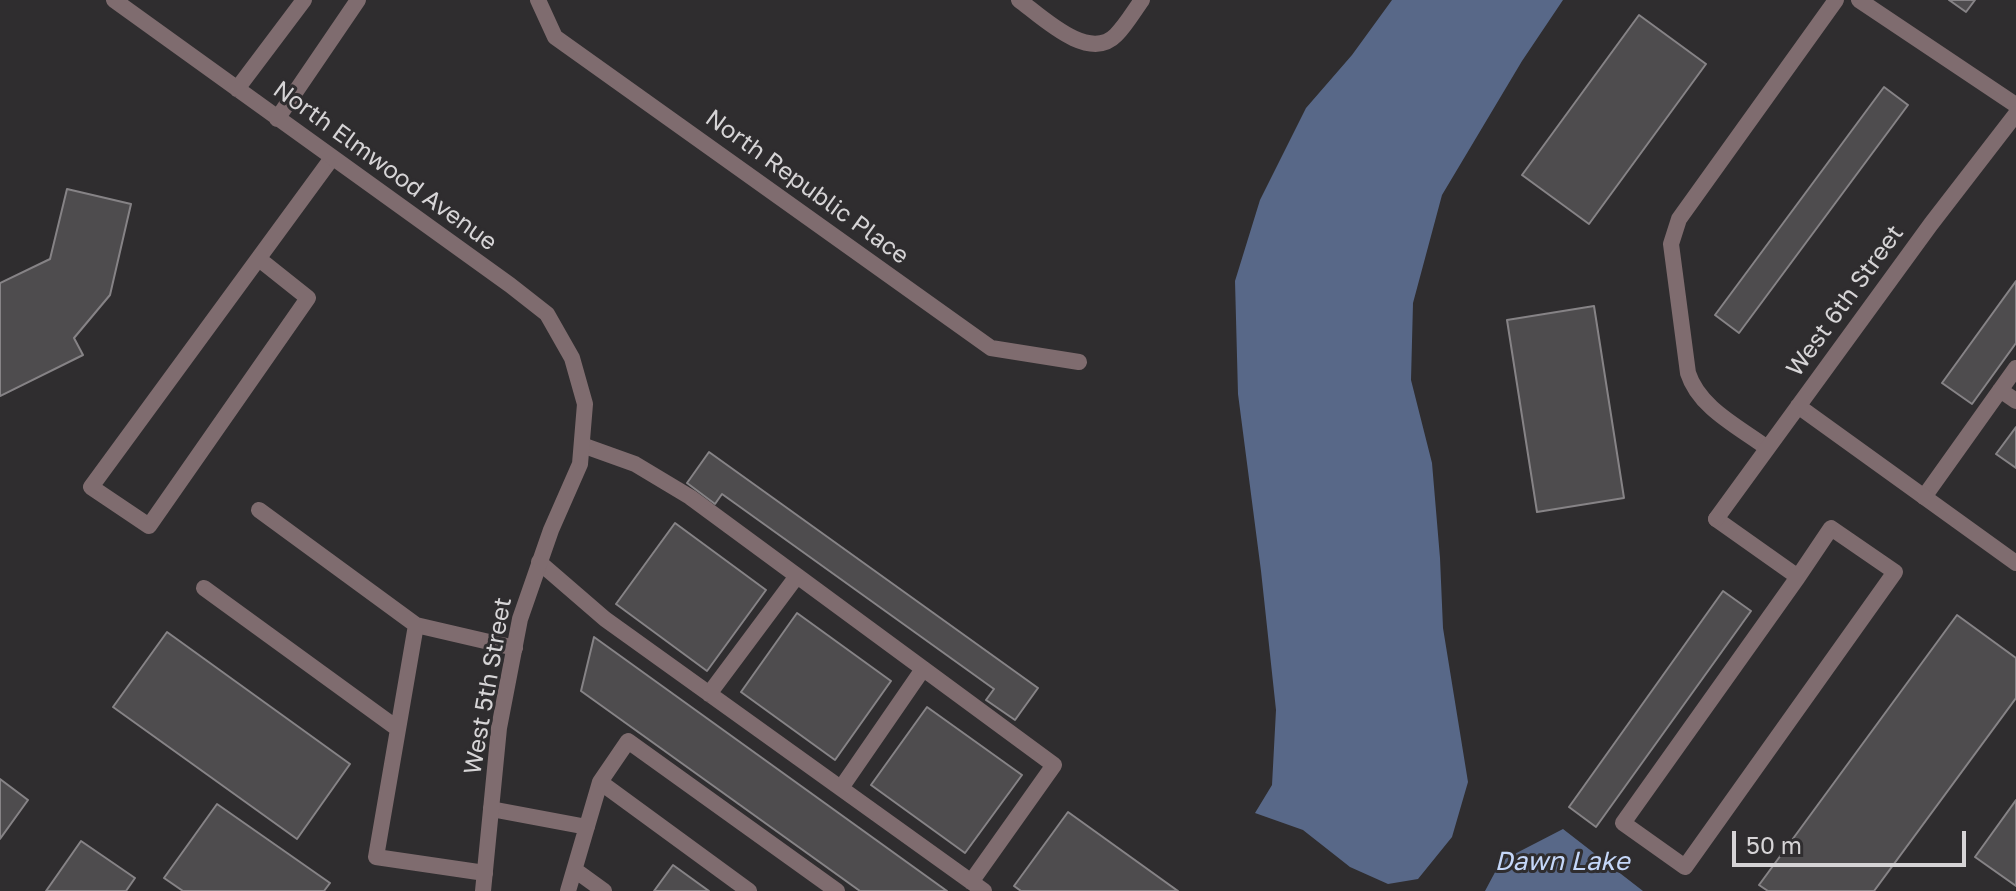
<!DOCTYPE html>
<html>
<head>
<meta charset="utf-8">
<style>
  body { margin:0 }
  #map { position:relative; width:2016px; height:891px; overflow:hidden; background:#2f2d2f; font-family:"Golos Text",sans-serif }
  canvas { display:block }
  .scale { position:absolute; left:1732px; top:831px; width:234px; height:36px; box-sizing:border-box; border:4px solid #d6d4d6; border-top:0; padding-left:10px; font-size:24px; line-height:28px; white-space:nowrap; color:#d6d4d6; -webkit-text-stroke:6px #2f2d2f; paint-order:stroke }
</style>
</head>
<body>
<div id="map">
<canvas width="2016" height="891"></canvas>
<div class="scale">50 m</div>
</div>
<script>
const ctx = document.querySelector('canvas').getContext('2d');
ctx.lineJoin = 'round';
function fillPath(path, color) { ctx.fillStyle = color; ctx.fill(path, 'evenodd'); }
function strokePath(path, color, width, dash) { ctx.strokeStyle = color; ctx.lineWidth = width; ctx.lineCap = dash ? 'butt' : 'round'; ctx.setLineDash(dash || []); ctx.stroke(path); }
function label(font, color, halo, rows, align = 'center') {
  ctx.font = font + ' "Golos Text",sans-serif'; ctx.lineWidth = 6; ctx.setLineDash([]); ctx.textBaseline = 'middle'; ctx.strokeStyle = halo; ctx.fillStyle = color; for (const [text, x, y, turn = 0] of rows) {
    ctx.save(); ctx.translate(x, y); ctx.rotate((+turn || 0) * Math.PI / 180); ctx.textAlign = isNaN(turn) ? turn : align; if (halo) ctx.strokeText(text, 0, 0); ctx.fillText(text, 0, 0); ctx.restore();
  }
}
const water = new Path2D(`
  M 1392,0 L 1563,0 L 1522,61 L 1442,195 L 1413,303 L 1411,380 L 1432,463 L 1440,558 L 1443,628 L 1468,782 L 1452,837 L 1418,879 L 1388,884 L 1350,867 L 1303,830 L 1255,813 L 1272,785 L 1276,710 L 1261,571 L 1238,394 L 1235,281 L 1260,200 L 1306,108 L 1352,55 Z
  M 1563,829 L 1643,891 L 1485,891 L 1501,861 Z`);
const building = new Path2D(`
  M 1949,0 L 1975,0 L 1966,12 Z
  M 1639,15 L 1706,64 L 1589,224 L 1522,175 Z
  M 1884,87 L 1908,105 L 1739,333 L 1715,315 Z
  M 67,189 L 131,204 L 110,295 L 74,338 L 83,355 L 0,396 L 0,283 L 50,259 Z
  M 2016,281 L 2016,343 L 1972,404 L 1942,383 Z
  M 1594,306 L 1624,498 L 1537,512 L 1507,320 Z
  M 2016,427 L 2016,468 L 1996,454 Z
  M 709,452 L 1038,688 L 1015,720 L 986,700 L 994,689 L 722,494 L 715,504 L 687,483 Z
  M 675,523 L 766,590 L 707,671 L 616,604 Z
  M 1723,591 L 1751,611 L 1596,827 L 1569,807 Z
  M 797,613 L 891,681 L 835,760 L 741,692 Z
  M 1957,615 L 2016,658 L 2016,698 L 1874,891 L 1768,891 L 1759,885 Z
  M 167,632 L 350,764 L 297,839 L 113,707 Z
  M 594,637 L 947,891 L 860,891 L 581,691 Z
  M 927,707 L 1022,775 L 965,853 L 871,785 Z
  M 0,779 L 28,800 L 0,839 Z
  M 2016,800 L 2016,886 L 1975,857 Z
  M 217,804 L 330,883 L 324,891 L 183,891 L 164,878 Z
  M 1068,812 L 1178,891 L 1021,891 L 1014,886 Z
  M 81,841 L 135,878 L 126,891 L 46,891 Z
  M 673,865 L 709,891 L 654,891 Z`);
const service = new Path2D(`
  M 1859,0 L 2016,105
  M 259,259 L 308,298 L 149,526 L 91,487 L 332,158
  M 2000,390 L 2016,401
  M 582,445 L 635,464 L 690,497 L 1054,765 L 971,882
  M 1767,448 C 1739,427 1699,408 1688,373 L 1671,244 L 1679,219 L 1836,0
  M 1924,497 L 2016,368
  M 259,510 L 416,625
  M 1716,519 L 1798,577 L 1623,823 L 1685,867 L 1895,572 L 1831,528 L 1798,577
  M 539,562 L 605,619 L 984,891
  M 204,588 L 398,729
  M 709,694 L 797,576
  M 600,782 L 628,741 L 837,891
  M 841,788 L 923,669
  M 491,809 L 587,827
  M 575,870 L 604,891
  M 485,873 L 376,857 L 416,625 L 515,648
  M 568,891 L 600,782 L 749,891`);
const minor = new Path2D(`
  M 114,0 L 510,285 L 547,314 L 572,358 L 585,404 L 580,464 L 551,530 L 520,619 L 499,728 L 483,891
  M 538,0 L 555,37 L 991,348 L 1079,362
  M 1019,0 C 1042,17 1089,63 1116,35 C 1126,25 1134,11 1142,0
  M 237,89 L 304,0
  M 277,119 L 358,0
  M 1798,406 L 2016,563
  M 1716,519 L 1931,224 L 2016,114`);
const streetNames = [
  ["North Elmwood Avenue",385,166,36],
  ["North Republic Place",807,187,36],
  ["West 6th Street",1845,301,-54],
  ["West 5th Street",488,686,-80]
];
const waterNames = [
  ["Dawn Lake",1562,862]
];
fillPath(water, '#586888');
fillPath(building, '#4e4c4e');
strokePath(building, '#868386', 2);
strokePath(service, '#7f6c6f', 16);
strokePath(minor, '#7f6c6f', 16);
label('24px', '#d6d4d6', '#2f2d2f', streetNames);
label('italic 26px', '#c5d7f9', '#2f2d2f', waterNames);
</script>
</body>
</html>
